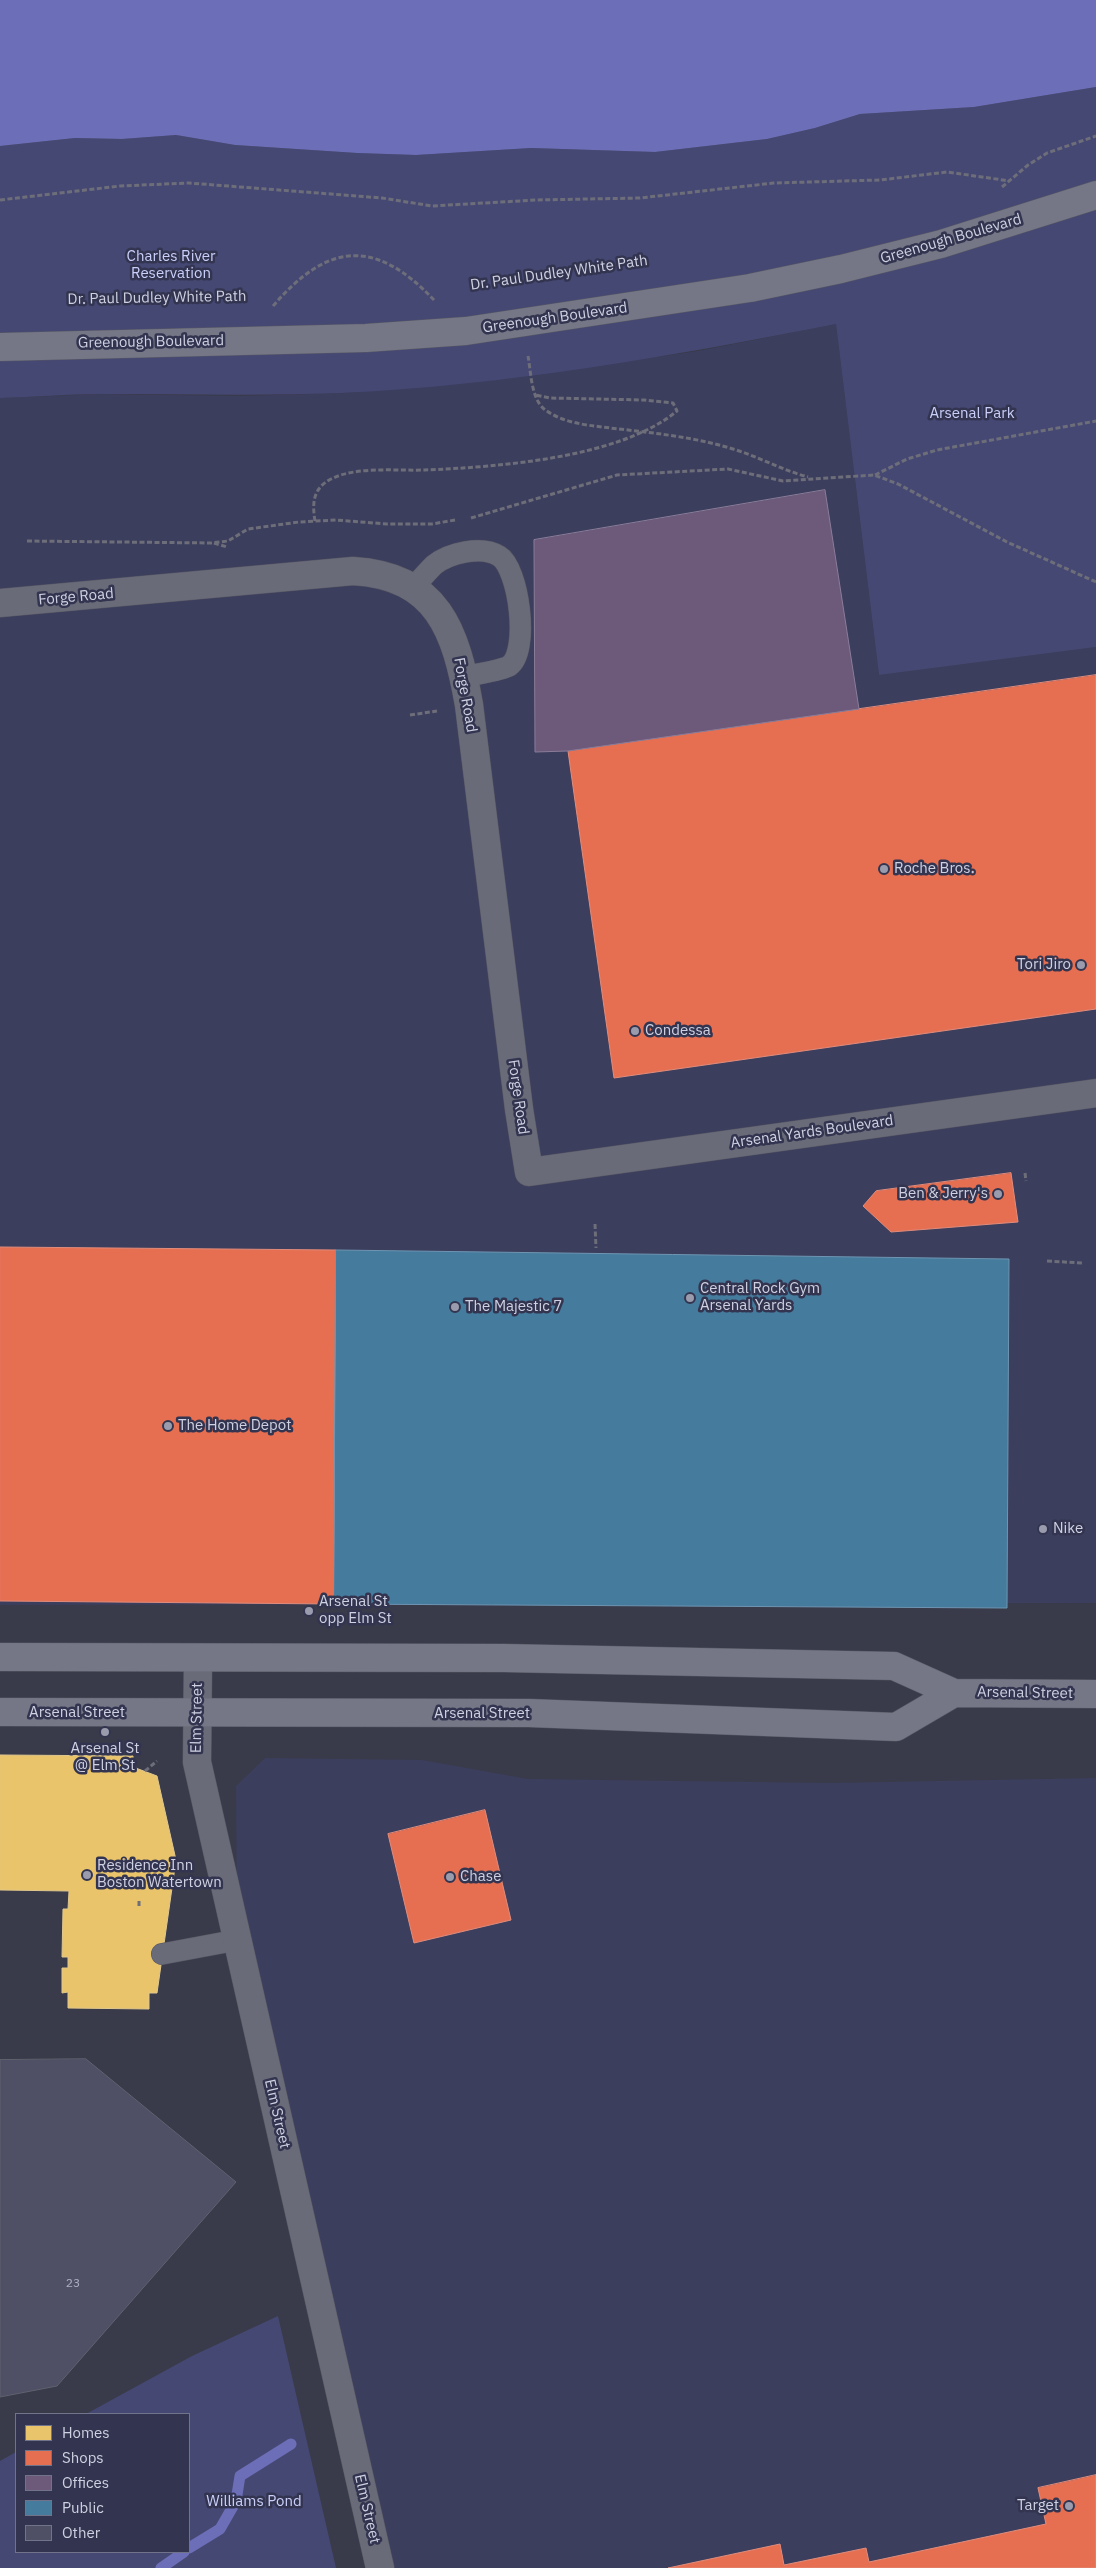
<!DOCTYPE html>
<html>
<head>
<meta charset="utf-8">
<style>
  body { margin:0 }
  #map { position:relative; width:1096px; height:2568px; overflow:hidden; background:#393b4a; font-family:"IBM Plex Sans",sans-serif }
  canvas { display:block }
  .legend { position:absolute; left:15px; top:2413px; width:175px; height:140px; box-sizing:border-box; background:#333550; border:1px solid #71738a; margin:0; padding:6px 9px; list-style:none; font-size:15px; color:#cfd1e2 }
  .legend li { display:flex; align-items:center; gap:10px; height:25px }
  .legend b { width:25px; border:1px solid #71738a }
</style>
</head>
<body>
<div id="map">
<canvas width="1096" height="2568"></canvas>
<ul class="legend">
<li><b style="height:14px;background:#e9c46a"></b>Homes</li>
<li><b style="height:14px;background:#e76f51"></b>Shops</li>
<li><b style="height:14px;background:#6d597a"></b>Offices</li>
<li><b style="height:14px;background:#457b9d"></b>Public</li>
<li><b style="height:14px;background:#4f4f65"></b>Other</li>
</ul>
</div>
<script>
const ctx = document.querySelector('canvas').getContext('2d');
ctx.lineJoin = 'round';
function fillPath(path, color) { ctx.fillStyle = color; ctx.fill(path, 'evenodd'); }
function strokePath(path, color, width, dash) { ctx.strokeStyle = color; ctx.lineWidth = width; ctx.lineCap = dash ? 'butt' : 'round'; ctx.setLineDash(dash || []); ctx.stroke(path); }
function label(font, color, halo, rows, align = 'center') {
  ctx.font = font + ' "IBM Plex Sans",sans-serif'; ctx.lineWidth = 5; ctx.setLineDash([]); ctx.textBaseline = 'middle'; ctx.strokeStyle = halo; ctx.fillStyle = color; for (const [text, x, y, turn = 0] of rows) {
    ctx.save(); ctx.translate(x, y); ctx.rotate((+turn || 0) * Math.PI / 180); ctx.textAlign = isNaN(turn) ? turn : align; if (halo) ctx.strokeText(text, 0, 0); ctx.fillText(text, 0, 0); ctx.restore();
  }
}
const built = new Path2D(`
  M 836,324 L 879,675 L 1096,647 L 1096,1603 L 0,1605 L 0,398 L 100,394 L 239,396 L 344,393 L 503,379 L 698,351 Z
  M 265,1758 L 422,1760 L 528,1779 L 830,1783 L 1096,1778 L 1096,2568 L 380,2568 L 237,1940 L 236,1786 Z`);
const green = new Path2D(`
  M 1096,87 L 1096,647 L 879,675 L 836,324 C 673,356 509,385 342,393 C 262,396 182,394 101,394 C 68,394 34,397 0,398 L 0,146 L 75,138 L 122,139 L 176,135 L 235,145 L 357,153 L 416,155 L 531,148 L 655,152 L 767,139 L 815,128 L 860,114 L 974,107 Z
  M 278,2316 L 336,2568 L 0,2568 L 0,2461 L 16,2452 L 16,2552 L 189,2552 L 189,2414 L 86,2414 L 192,2356 Z`);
const water = new Path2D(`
  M 0,0 L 1096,0 L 1096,87 L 974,107 L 860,114 L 815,128 L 767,139 L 655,152 L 531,148 L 416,155 L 357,153 L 235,145 L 176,135 L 122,139 L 75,138 L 0,146 Z`);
const homes = new Path2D(`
  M 0,1755 L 133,1756 L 133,1767 L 157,1776 L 176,1860 L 157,1993 L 149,1993 L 149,2009 L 68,2008 L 68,1992 L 62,1993 L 62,1968 L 68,1968 L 68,1957 L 62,1957 L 63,1909 L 68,1909 L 69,1891 L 0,1890 Z`);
const shops = new Path2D(`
  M 1096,675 L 1096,1009 L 614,1078 L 568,751 Z
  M 1011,1173 L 1018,1222 L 891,1232 L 863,1206 L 876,1191 Z
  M 0,1247 L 336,1250 L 334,1604 L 0,1601 Z
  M 485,1810 L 511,1920 L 414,1943 L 388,1834 Z
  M 1096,2475 L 1096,2568 L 668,2568 L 780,2544 L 784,2565 L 866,2548 L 869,2562 L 1046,2524 L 1038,2488 Z`);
const offices = new Path2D(`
  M 825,490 L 859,709 L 568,751 L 535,752 L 534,540 Z`);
const public = new Path2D(`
  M 336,1250 L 1009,1259 L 1007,1608 L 334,1604 Z`);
const stream = new Path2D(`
  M 189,2548 L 220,2529 L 236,2501 L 240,2476 L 291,2444
  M 161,2568 L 184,2552`);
const building = new Path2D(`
  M 86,2059 L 236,2182 L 57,2386 L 0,2397 L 0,2060 Z`);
const path = new Path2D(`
  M 1002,187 L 1028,165 L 1047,153 L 1096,136
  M 0,200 L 120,186 L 189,183 L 382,198 L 432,206 L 536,200 L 640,198 L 774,183 L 880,180 L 947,172 L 1010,181
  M 273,306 C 328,242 375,238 434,300
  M 528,356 C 531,372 531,398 544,409 C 558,420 578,424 594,426 C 641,432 688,435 733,449 C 759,457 782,470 808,477
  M 875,475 L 907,459 L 937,450 L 1096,421
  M 471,518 L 617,475 L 728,469 L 783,481 L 874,475 L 898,484 L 1007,542 L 1096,582
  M 315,521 C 312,503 313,488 331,479 C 357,466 396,471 425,470 C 498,467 620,458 677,411 L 673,403 L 644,400 L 550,398 L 535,395
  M 27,541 L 211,543 L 228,541 L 248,529 L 299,522 L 336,520 L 387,524 L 432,524 L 455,520
  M 214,543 L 227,547
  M 410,715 L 437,711
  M 1025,1173 L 1026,1181
  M 595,1224 L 596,1248
  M 1047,1261 L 1082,1263
  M 145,1771 L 157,1761
  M 139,1901 L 139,1908`);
const lane = new Path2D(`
  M 413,588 C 420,580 427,572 434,565 C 449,553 482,545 499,556 C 519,568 530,652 509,666 C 500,671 475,674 464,677
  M 162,1954 L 237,1940`);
const street = new Path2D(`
  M 0,603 L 353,571 C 438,576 456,631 469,705 L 519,1109 L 529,1172 L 1096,1093
  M 198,1658 L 197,1762 L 380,2568`);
const secondary = new Path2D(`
  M 0,347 L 366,338 L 466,331 L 750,288 L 841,269 L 941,244 L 1096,195
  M 0,1657 L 504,1658 L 894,1666 L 954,1693 L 1096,1694
  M 0,1712 L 529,1713 L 896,1727 L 954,1693`);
const markers = [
  [884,869,5,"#9a9cad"],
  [1081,965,5,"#9a9cad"],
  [635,1031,5,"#9a9cad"],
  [998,1194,5,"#9a9cad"],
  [690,1298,5,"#9a9cad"],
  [455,1307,5,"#9a9cad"],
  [168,1426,5,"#9a9cad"],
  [1043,1529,5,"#9a9cad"],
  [309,1611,5,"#9a9cad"],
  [105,1732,5,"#9a9cad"],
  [87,1875,5,"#9a9cad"],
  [450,1877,5,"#9a9cad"],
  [1069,2506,5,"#9a9cad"]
];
const numberNames = [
  ["23",73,2284]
];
const streetNames = [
  ["Greenough Boulevard",951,239,-16],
  ["Dr. Paul Dudley White Path",559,273,-8],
  ["Dr. Paul Dudley White Path",157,298,-1],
  ["Greenough Boulevard",555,318,-8],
  ["Greenough Boulevard",151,342,-1],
  ["Forge Road",76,597,-5],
  ["Forge Road",465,695,80],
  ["Forge Road",518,1097,82],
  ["Arsenal Yards Boulevard",812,1132,-8],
  ["Arsenal Street",1025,1693,1],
  ["Arsenal Street",77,1713],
  ["Arsenal Street",482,1714],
  ["Elm Street",197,1718,-89],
  ["Elm Street",277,2114,77],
  ["Elm Street",367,2509,77]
];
const parkNames = [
  ["Charles River",171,257],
  ["Reservation",171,274],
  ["Arsenal Park",972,414],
  ["Williams Pond",254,2502]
];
const poiNames = [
  ["Roche Bros.",894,869],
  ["Tori Jiro",1071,965,"right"],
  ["Condessa",645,1031],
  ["Ben & Jerry's",988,1194,"right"],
  ["Central Rock Gym",700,1289],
  ["Arsenal Yards",700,1306],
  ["The Majestic 7",465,1307],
  ["The Home Depot",178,1426],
  ["Nike",1053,1529],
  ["Arsenal St",319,1602],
  ["opp Elm St",319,1619],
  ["Arsenal St",105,1749,"center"],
  ["@ Elm St",105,1766,"center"],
  ["Residence Inn",97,1866],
  ["Boston Watertown",97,1883],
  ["Chase",460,1877],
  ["Target",1059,2506,"right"]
];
fillPath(built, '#3c3e5d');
fillPath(green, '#464874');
fillPath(water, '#6c6fb8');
fillPath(homes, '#e9c46a');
strokePath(homes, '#e1c88e', 1);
fillPath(shops, '#e76f51');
strokePath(shops, '#e08c7c', 1);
fillPath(offices, '#6d597a');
strokePath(offices, '#8a7d99', 1);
fillPath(public, '#457b9d');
strokePath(public, '#6e95b2', 1);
strokePath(stream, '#6c6fb8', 11);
fillPath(building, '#4f4f65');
strokePath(building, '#60626e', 1);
strokePath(lane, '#565764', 22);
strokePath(street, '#565764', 29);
strokePath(secondary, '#565764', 29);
strokePath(path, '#6d6e79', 3, [5, 2.5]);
strokePath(lane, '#6a6b79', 21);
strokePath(street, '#6a6b79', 28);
strokePath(secondary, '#757786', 28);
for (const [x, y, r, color] of markers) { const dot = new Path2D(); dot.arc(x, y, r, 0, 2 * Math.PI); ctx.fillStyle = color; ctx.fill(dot); strokePath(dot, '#333550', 2); }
label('12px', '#afb0c3', null, numberNames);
label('15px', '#cfd1e2', '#333550', streetNames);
label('15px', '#cacffa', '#333550', parkNames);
label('15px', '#cfd1e2', '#333550', poiNames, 'left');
</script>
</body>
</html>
